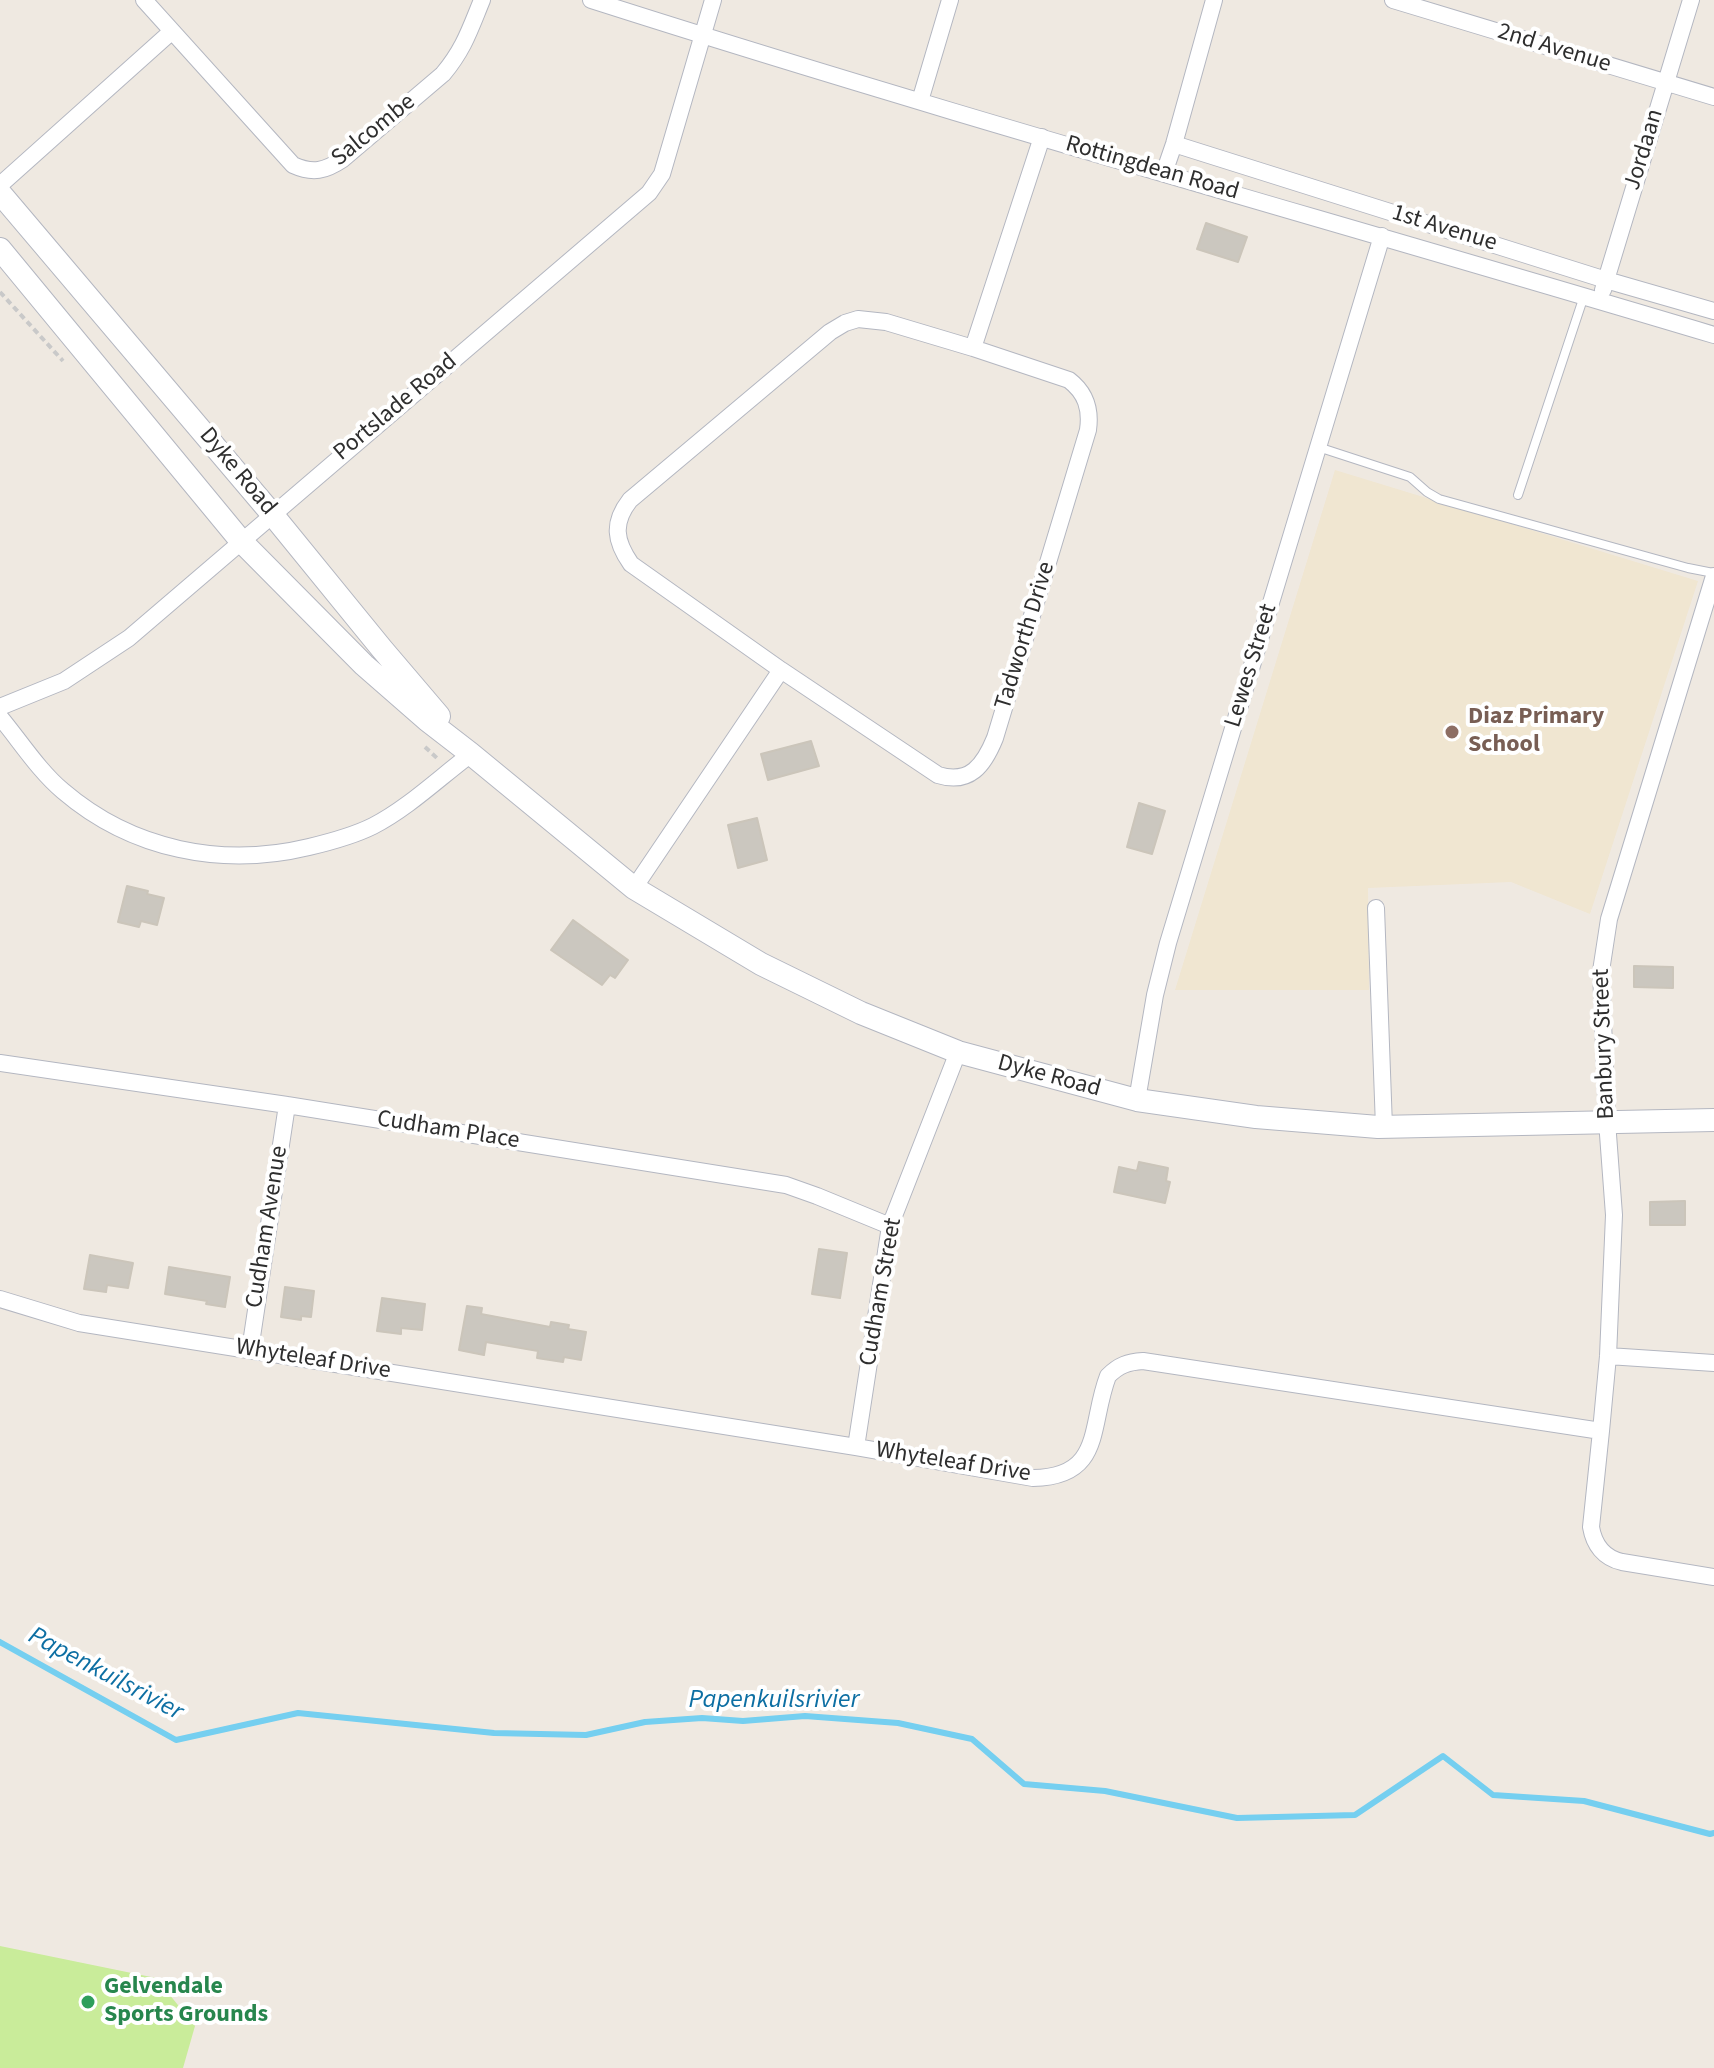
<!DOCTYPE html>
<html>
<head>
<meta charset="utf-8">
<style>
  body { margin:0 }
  canvas { display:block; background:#efe9e1 }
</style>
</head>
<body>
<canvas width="1714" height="2068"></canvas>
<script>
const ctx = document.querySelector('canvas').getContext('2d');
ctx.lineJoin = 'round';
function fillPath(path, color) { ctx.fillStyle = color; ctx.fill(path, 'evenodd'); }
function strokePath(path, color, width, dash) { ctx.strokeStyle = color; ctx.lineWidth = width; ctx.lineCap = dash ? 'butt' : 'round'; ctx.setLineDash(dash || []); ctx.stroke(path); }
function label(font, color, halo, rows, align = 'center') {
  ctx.font = font + ' "Source Sans 3",sans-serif'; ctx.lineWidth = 8; ctx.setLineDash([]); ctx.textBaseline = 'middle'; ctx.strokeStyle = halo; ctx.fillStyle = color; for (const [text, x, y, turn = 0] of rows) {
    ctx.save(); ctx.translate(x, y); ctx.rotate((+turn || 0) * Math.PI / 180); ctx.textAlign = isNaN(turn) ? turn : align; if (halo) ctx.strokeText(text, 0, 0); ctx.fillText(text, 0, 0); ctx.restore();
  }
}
const education = new Path2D(`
  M 1335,470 L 1698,581 L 1590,914 L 1511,882 L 1368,888 L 1369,990 L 1175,990 Z`);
const pitch = new Path2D(`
  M 0,1946 L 156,1978 L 195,2026 L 183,2068 L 0,2068 Z`);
const stream = new Path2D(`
  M 0,1642 L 176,1740 L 298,1713 L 494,1733 L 586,1735 L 645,1722 L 702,1718 L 743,1721 L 805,1716 L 898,1723 L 972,1739 L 1024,1784 L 1105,1791 L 1237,1818 L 1355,1815 L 1443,1756 L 1493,1795 L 1584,1801 L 1710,1834 L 1714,1833`);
const building = new Path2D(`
  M 1206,223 L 1247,237 L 1238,262 L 1197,249 Z
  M 811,741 L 819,766 L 768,780 L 761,754 Z
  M 1139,803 L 1165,811 L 1152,854 L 1127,847 Z
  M 757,818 L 767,860 L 738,868 L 728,825 Z
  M 127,886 L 148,891 L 147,894 L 164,898 L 157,925 L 141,921 L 139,927 L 118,922 Z
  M 573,920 L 628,960 L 615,978 L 610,975 L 602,985 L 551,950 Z
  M 1634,966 L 1673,967 L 1673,988 L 1634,987 Z
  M 1139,1162 L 1168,1168 L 1166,1181 L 1170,1182 L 1165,1203 L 1114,1192 L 1119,1167 L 1137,1171 Z
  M 1685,1201 L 1685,1225 L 1650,1225 L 1650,1202 Z
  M 819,1249 L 847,1253 L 840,1298 L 812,1294 Z
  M 90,1255 L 133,1263 L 128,1288 L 107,1285 L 106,1292 L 84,1289 Z
  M 169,1267 L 230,1277 L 225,1307 L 206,1304 L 207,1301 L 165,1294 Z
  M 285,1287 L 314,1291 L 311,1317 L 301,1316 L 301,1320 L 281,1317 Z
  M 382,1298 L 425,1304 L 422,1330 L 401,1328 L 401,1334 L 377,1331 Z
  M 467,1306 L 482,1308 L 481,1314 L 550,1327 L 551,1322 L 569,1325 L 568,1329 L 586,1332 L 581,1360 L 564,1357 L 563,1362 L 537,1358 L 538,1351 L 486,1342 L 484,1355 L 459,1350 Z`);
const path = new Path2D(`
  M 0,292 L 63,361
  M 425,747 L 439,760`);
const lane = new Path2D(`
  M 1318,447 L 1410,477 L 1427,492 L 1439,499 L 1688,568 L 1714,573
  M 1518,495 L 1584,296`);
const street = new Path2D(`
  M 144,0 L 293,165 C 313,174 325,171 343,159 L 443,74 C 464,49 470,29 482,0
  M 591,0 C 963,119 1340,223 1714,335
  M 1393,0 L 1714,97
  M 920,101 L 950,0
  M 1174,144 L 1606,280 L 1714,311
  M 1164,173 L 1174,144 L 1214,0
  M 0,185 L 171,32
  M 1603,290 L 1691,0
  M 858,319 L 886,322 L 973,348 L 1069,380 C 1086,393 1091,409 1088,430 L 995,738 C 984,765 970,785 938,775 L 781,670 L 631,564 C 615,541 612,523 630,500 L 830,332 L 845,323 Z
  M 973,348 L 1042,137
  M 0,707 L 64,681 L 129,638 L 649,193 L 662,174 L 713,0
  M 0,717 C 20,741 39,771 63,791 C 132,850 222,868 309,847 C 330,842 353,836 373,826 C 408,808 439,778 471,754
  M 634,888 L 781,670
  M 1376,908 L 1384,1127
  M 0,1063 L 287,1105 L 786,1185 L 817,1196 L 890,1226
  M 1137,1100 L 1155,995 L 1168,943 L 1382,236
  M 0,1299 L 79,1323 L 856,1447 L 1033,1478 C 1104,1477 1089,1425 1108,1376 C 1119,1365 1128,1362 1143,1361 L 1601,1431 L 1591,1527 C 1594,1545 1604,1558 1622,1562 L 1714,1577
  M 250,1350 L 287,1105
  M 1608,1356 L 1714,1363
  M 1601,1431 L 1608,1356 L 1614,1215 L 1607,1121 L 1601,971 L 1609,919 L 1714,576
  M 856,1447 L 890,1226 L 958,1052`);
const secondary = new Path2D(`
  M 0,193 L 272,514 L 382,649 L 439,716
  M 0,249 L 241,541 L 364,665 L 427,720 L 471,754 L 634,888 L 761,964 L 861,1013 L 958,1052 L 1137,1100 L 1256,1117 L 1378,1127 L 1714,1120`);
const markers = [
  [1452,732,8,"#8d6e63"],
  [88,2002,8,"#2e9e5b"]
];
const streetNames = [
  ["2nd Avenue",1554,49,17],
  ["Salcombe",374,131,-39],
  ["Jordaan",1645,150,-73],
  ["Rottingdean Road",1152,169,16],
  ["1st Avenue",1444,229,17],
  ["Portslade Road",396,408,-40],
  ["Dyke Road",237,472,50],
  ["Tadworth Drive",1026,636,-73],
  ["Lewes Street",1252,666,-73],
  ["Banbury Street",1605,1044,-92],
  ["Dyke Road",1049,1077,15],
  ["Cudham Place",448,1131,9],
  ["Cudham Avenue",268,1227,-81],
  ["Cudham Street",882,1292,-80],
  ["Whyteleaf Drive",313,1360,9],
  ["Whyteleaf Drive",953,1463,9]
];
const educationNames = [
  ["Diaz Primary",1468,718],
  ["School",1468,746]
];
const leisureNames = [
  ["Gelvendale",104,1988],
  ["Sports Grounds",104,2016]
];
const waterNames = [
  ["Papenkuilsrivier",105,1675,28],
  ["Papenkuilsrivier",774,1701]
];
fillPath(education, '#f0e6d1');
fillPath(pitch, '#c9ec9a');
strokePath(stream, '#75cff0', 6);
fillPath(building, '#cbc7bf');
strokePath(building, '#cbc5ba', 2);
strokePath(lane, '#b4b7c1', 10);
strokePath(street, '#b4b7c1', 18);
strokePath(secondary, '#b4b7c1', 24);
strokePath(path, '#c9c9c9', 4, [6, 4]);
strokePath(lane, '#fff', 8);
strokePath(street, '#fff', 16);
strokePath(secondary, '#fff', 22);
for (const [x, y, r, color] of markers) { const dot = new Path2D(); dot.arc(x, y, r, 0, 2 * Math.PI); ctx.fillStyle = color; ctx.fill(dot); strokePath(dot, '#fff', 3); }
label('24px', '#2e2e2e', '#fff', streetNames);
label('bold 24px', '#785e54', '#fff', educationNames, 'left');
label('bold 24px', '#27864d', '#fff', leisureNames, 'left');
label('italic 26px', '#0d6fa3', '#fff', waterNames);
</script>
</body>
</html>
